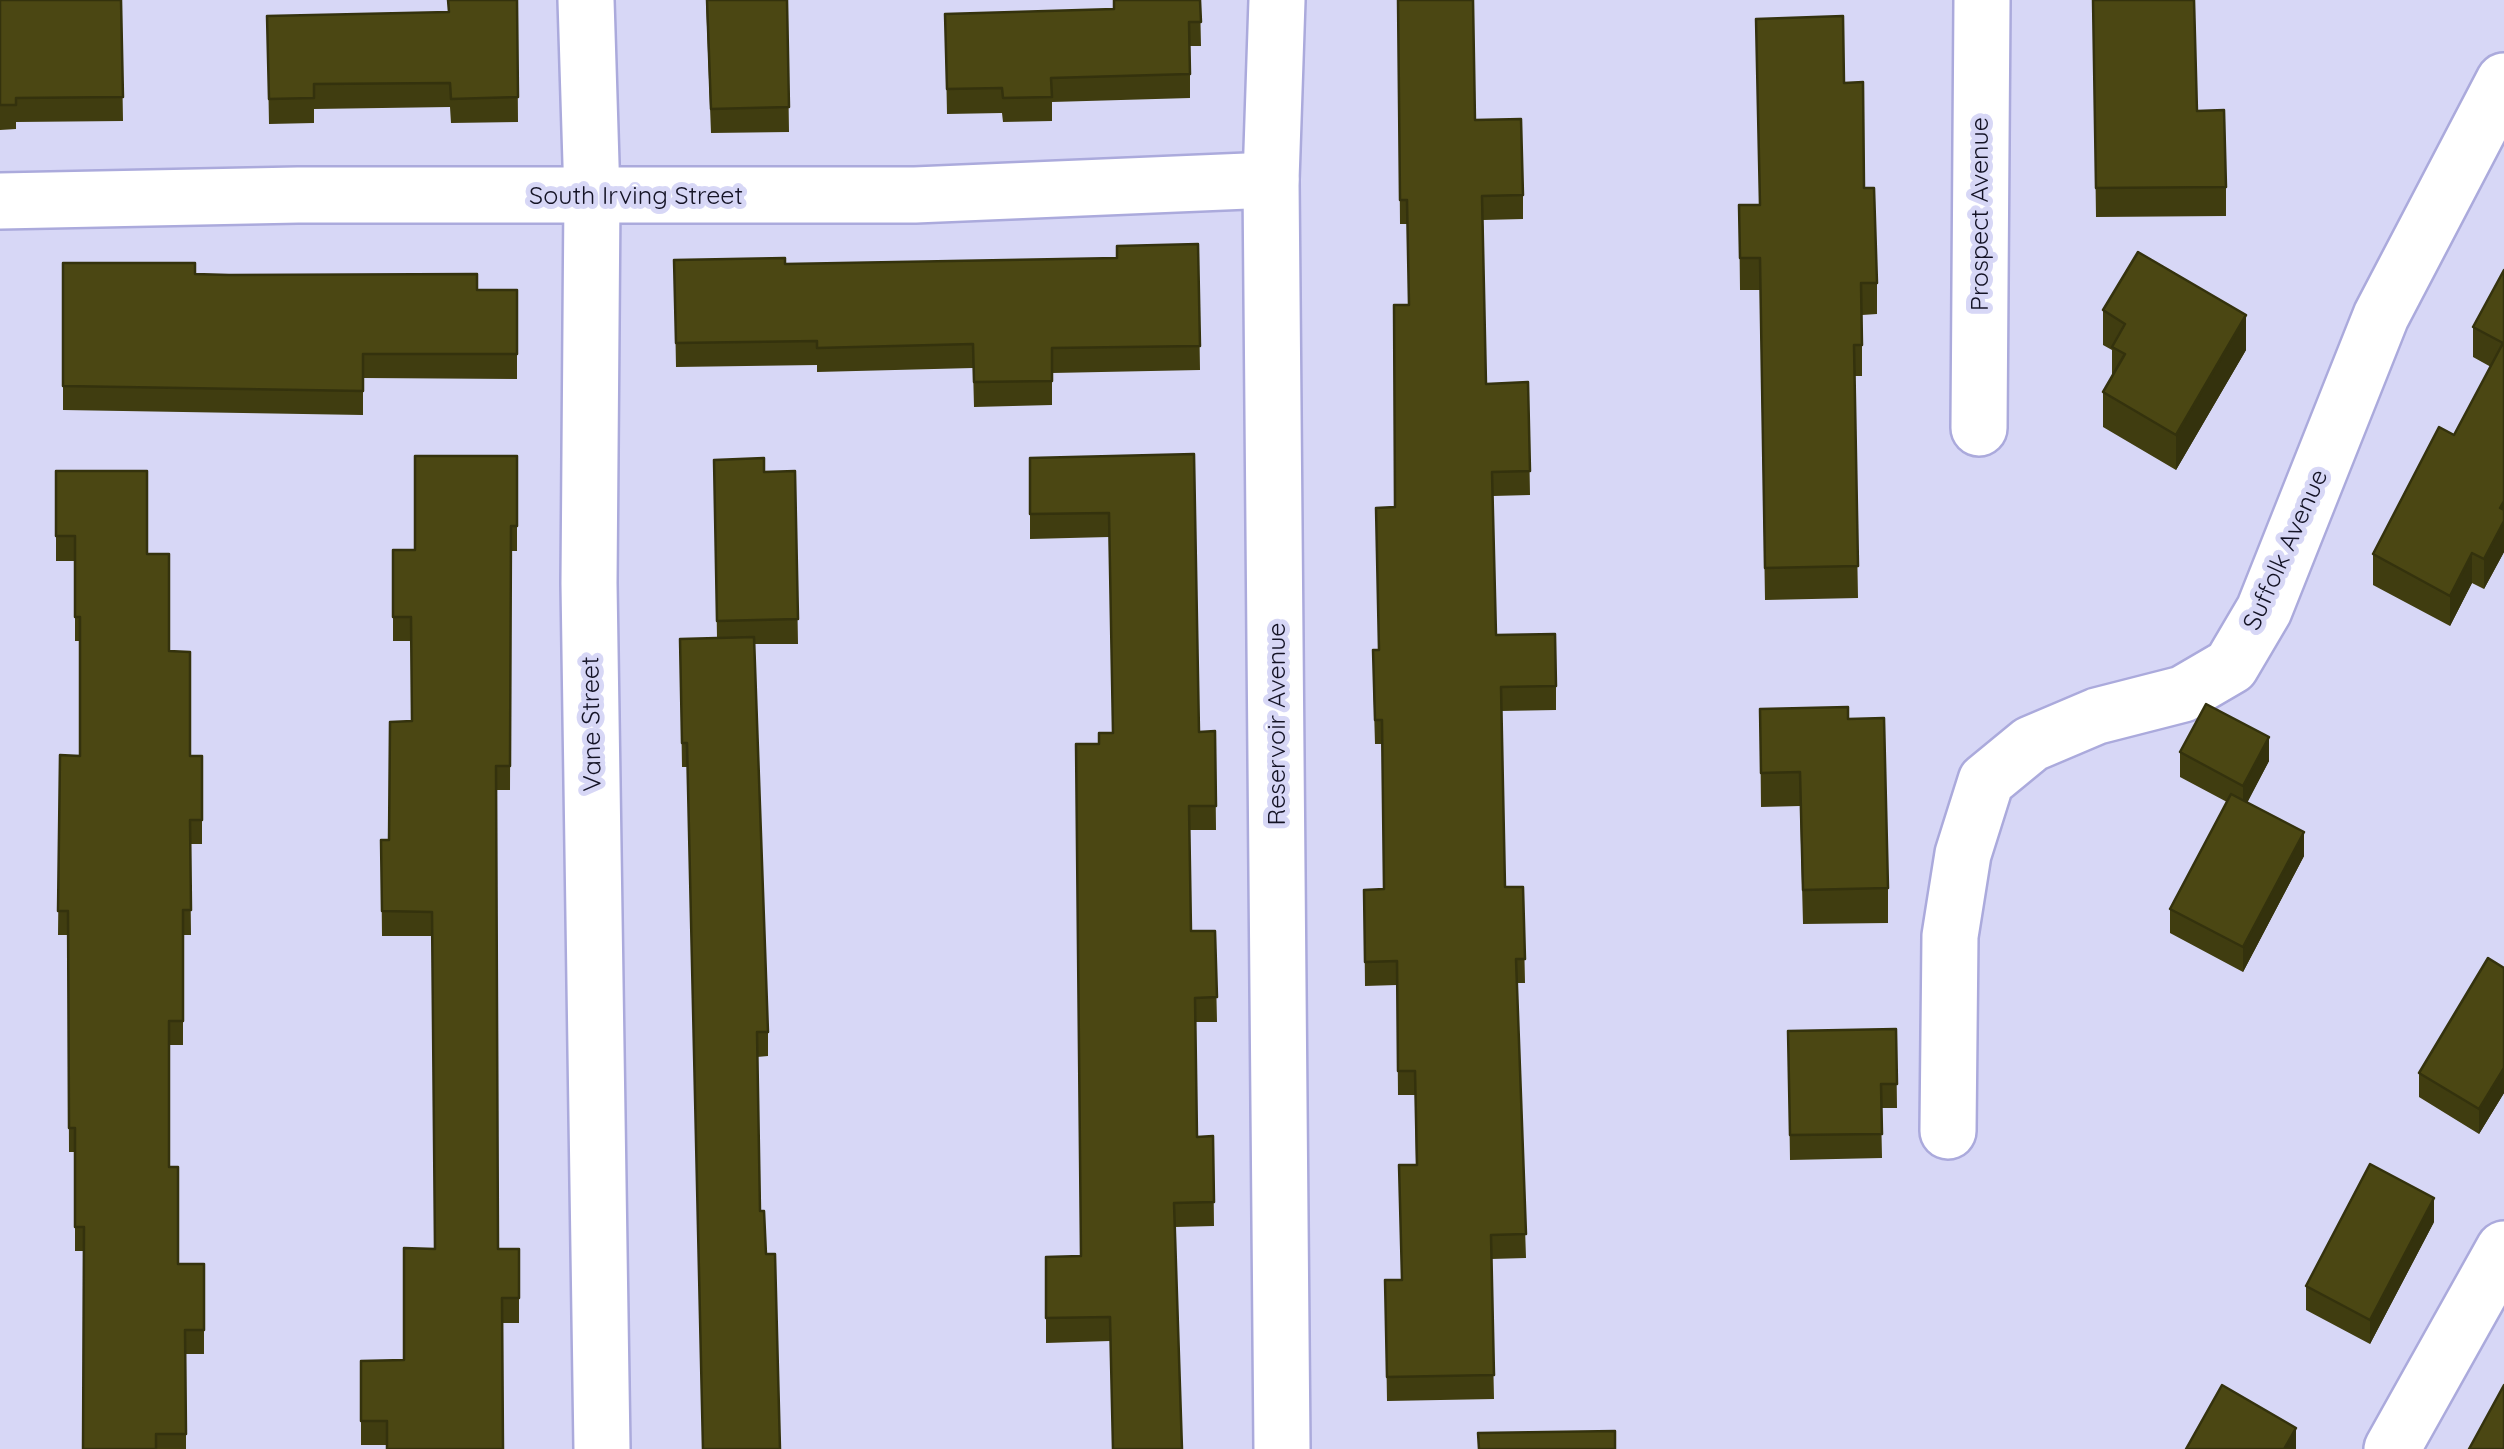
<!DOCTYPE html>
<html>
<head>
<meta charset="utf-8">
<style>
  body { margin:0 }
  canvas { display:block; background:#d7d7f6 }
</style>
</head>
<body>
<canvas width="2504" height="1449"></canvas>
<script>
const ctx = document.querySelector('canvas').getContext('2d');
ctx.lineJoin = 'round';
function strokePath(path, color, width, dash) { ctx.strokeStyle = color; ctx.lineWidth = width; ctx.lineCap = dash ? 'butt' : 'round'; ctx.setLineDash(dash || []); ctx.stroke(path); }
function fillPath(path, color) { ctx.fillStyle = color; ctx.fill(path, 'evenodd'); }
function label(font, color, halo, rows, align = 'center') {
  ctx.font = font + ' Quicksand,sans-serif'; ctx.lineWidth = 10; ctx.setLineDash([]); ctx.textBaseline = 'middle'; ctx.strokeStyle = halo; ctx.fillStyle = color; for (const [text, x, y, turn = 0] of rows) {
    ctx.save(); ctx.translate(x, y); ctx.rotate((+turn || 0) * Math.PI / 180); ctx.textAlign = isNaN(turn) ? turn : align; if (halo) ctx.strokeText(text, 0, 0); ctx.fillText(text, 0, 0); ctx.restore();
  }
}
const minor = new Path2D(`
  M 586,0 L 592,196 L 589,583 L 602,1449
  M 0,201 L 298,195 L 915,195 L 1271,180
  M 1979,428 L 1982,0
  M 1948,1131 L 1950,936 L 1963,854 L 1986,781 L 2031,744 L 2097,716 L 2183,694 L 2231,666 L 2264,610 L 2381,316 L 2504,81
  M 2392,1449 L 2504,1249`);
const tertiary = new Path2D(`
  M 1277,0 L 1271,180 L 1282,1449`);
const wall = new Path2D(`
  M 0,0 L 121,0 L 123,121 L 16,122 L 16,129 L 0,130 Z
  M 517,0 L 518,122 L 451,123 L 450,107 L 314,109 L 314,123 L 269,124 L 267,16 L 448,12 Z
  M 706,0 L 787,0 L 789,132 L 711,133 Z
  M 1200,0 L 1201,46 L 1190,46 L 1190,98 L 1052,102 L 1052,121 L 1003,122 L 1002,113 L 947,114 L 945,14 L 1113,10 Z
  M 1398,0 L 1523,195 L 1523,219 L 1483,220 L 1486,384 L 1528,382 L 1530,495 L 1493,496 L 1496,635 L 1556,686 L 1556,710 L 1501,711 L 1505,887 L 1523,887 L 1525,983 L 1517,983 L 1526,1258 L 1491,1259 L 1494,1399 L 1387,1401 L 1385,1280 L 1401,1280 L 1416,1165 L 1415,1095 L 1398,1095 L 1397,985 L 1365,986 L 1364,890 L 1384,889 L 1382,744 L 1375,744 L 1373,674 L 1378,650 L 1395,507 L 1409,305 L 1407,224 L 1400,224 Z
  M 2093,0 L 2197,111 L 2226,187 L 2226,216 L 2096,217 Z
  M 1844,83 L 1864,188 L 1877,283 L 1877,314 L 1862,315 L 1862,376 L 1854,376 L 1858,598 L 1765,600 L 1760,290 L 1740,290 L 1739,205 L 1760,205 Z
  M 1198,244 L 1200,370 L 1052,373 L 1052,405 L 974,407 L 973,368 L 817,372 L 817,365 L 676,367 L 674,260 L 785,264 L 1117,258 Z
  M 63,263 L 195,274 L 477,290 L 517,290 L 517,379 L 363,378 L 363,415 L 63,410 Z
  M 2504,270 L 2504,552 L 2484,589 L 2472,583 L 2450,626 L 2373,585 L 2373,554 L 2454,435 L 2491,367 L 2473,357 L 2473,327 Z
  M 2103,310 L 2246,350 L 2176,470 L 2103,427 L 2103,392 L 2112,377 L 2112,350 L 2103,345 Z
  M 1194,454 L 1199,732 L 1215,731 L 1216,830 L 1189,830 L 1191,931 L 1215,931 L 1217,1022 L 1195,1022 L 1197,1137 L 1213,1136 L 1214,1226 L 1175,1227 L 1110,1341 L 1046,1343 L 1046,1257 L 1081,1256 L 1099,744 L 1113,733 L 1109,537 L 1030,539 L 1030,458 Z
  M 517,456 L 517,551 L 511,551 L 510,790 L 496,790 L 498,1249 L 519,1249 L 519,1323 L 502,1323 L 387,1445 L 361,1445 L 361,1361 L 404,1360 L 435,1249 L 432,936 L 382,936 L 381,840 L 389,840 L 412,721 L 411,641 L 393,641 L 393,550 L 415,550 Z
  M 714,460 L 764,472 L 795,471 L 798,644 L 754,644 L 768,1032 L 768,1056 L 757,1057 L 760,1211 L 766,1254 L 780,1449 L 687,767 L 682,767 L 680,639 L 717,638 Z
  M 56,471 L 147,554 L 169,651 L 190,756 L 202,756 L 202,844 L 190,844 L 191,935 L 183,935 L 183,1045 L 169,1045 L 169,1167 L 178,1264 L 204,1264 L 204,1354 L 186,1354 L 186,1449 L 83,1449 L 84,1251 L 75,1251 L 75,1152 L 69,1152 L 68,935 L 58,935 L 60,755 L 80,756 L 80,641 L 75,641 L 75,561 L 56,561 Z
  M 1760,709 L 1848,719 L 1888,888 L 1888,923 L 1803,924 L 1800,806 L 1761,807 Z
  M 2180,752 L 2269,761 L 2247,802 L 2304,856 L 2243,972 L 2170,933 L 2170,909 L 2227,802 L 2180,777 Z
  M 2504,968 L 2504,1093 L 2479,1134 L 2419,1097 L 2419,1073 Z
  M 1896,1029 L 1897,1108 L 1881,1108 L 1882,1158 L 1790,1160 L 1788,1031 Z
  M 2434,1222 L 2370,1344 L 2306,1310 L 2306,1286 Z`);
const shadedWall = new Path2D(`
  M 2246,315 L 2246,350 L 2176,470 L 2176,435 Z
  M 2504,501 L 2504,552 L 2484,589 L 2484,559 L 2500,508 Z
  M 2472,553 L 2472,583 L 2450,626 L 2450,596 Z
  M 2269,737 L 2269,761 L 2243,811 L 2243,786 Z
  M 2304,832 L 2304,856 L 2243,972 L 2243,947 Z
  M 2504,1068 L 2504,1093 L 2479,1134 L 2479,1109 Z
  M 2434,1198 L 2434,1222 L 2370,1344 L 2370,1320 Z
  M 2296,1428 L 2296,1449 L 2284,1449 Z`);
const building = new Path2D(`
  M 0,0 L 121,0 L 123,97 L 16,98 L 16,105 L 0,105 Z
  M 448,0 L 517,0 L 518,97 L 451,99 L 450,83 L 314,84 L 314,98 L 269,99 L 267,16 L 449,12 Z
  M 707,0 L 787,0 L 789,107 L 711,109 Z
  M 1114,0 L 1200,0 L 1201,22 L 1189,22 L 1190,74 L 1051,78 L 1052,97 L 1003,98 L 1002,88 L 947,89 L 945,14 L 1114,9 Z
  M 1398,0 L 1473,0 L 1475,120 L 1521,119 L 1523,195 L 1482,196 L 1486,384 L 1528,382 L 1530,471 L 1492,472 L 1496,635 L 1555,634 L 1556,686 L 1501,687 L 1505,887 L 1523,887 L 1525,959 L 1516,959 L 1526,1234 L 1491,1235 L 1494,1375 L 1387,1377 L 1385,1280 L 1402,1280 L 1399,1165 L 1417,1165 L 1415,1071 L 1398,1071 L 1397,961 L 1365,962 L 1364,890 L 1384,889 L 1382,720 L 1375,720 L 1373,650 L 1379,650 L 1376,508 L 1395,507 L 1394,305 L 1409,305 L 1407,200 L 1400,200 Z
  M 2093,0 L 2194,0 L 2197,111 L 2224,110 L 2226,187 L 2096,188 Z
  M 1843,16 L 1844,83 L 1863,82 L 1864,188 L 1874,188 L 1877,283 L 1861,283 L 1862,345 L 1854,345 L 1858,566 L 1765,568 L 1760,258 L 1740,258 L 1739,205 L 1760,205 L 1756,19 Z
  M 1198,244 L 1200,346 L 1052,348 L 1052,381 L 974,382 L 973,344 L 817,348 L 817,341 L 676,343 L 674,260 L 785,258 L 785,264 L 1117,258 L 1117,246 Z
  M 2138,252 L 2246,315 L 2176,435 L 2103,392 L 2125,354 L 2112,347 L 2125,324 L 2103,310 Z
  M 63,263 L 195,263 L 195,274 L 229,275 L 477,274 L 477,290 L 517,290 L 517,354 L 363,354 L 363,391 L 63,386 Z
  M 2504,270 L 2504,501 L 2500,508 L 2504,510 L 2504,521 L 2484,559 L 2472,553 L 2450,596 L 2373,554 L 2439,427 L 2454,435 L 2503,343 L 2473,327 Z
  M 1194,454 L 1199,732 L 1215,731 L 1216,806 L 1189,806 L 1191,931 L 1215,931 L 1217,997 L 1195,998 L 1197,1137 L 1213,1136 L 1214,1202 L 1174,1203 L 1182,1449 L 1113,1449 L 1110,1317 L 1046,1318 L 1046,1257 L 1081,1256 L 1076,744 L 1099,744 L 1099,733 L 1113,733 L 1109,513 L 1030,514 L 1030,458 Z
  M 415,456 L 517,456 L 517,526 L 511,526 L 510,766 L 496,766 L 498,1249 L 519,1249 L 519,1298 L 502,1298 L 503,1449 L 387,1449 L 387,1421 L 361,1421 L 361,1361 L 404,1360 L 404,1248 L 435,1249 L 432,912 L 382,911 L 381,840 L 389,840 L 390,722 L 412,721 L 411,617 L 393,617 L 393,550 L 415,550 Z
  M 764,458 L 764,472 L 795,471 L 798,619 L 717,621 L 714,460 Z
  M 56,471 L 147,471 L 147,554 L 169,554 L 169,651 L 190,652 L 190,756 L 202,756 L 202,820 L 190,820 L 191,910 L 183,910 L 183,1021 L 169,1021 L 169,1167 L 178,1167 L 178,1264 L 204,1264 L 204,1330 L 185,1330 L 186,1434 L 156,1434 L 156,1449 L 83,1449 L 84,1227 L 75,1227 L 75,1128 L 69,1128 L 68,911 L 58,911 L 60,755 L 80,756 L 80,617 L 75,617 L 75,536 L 56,536 Z
  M 754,637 L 768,1032 L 757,1032 L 760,1211 L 764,1211 L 766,1254 L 775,1254 L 780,1449 L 703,1449 L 687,743 L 682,743 L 680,639 Z
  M 2206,704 L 2269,737 L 2243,786 L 2180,752 Z
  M 1848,707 L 1848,719 L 1884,718 L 1888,888 L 1803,890 L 1800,772 L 1761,773 L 1760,709 Z
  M 2231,794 L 2304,832 L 2243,947 L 2170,909 Z
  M 2488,958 L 2504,968 L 2504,1068 L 2479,1109 L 2419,1073 Z
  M 1896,1029 L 1897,1084 L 1881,1084 L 1882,1134 L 1790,1135 L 1788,1031 Z
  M 2370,1164 L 2434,1198 L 2370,1320 L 2306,1286 Z
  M 2222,1385 L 2296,1428 L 2284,1449 L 2186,1449 Z
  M 2504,1385 L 2504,1449 L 2469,1449 Z
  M 1615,1431 L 1615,1449 L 1479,1449 L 1478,1433 Z`);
const streetNames = [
  ["South Irving Street",636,196],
  ["Prospect Avenue",1980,214,-90],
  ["Suffolk Avenue",2286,550,-66],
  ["Vane Street",592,724,-91],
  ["Reservoir Avenue",1277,724,-90]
];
strokePath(minor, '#abaadc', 60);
strokePath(tertiary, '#abaadc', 60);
strokePath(minor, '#fff', 55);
strokePath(tertiary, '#fff', 55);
fillPath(wall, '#403d10');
fillPath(shadedWall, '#34320d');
fillPath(building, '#4b4713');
strokePath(building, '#34320d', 2.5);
label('25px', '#141325', '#d7d7f6', streetNames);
</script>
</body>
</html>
